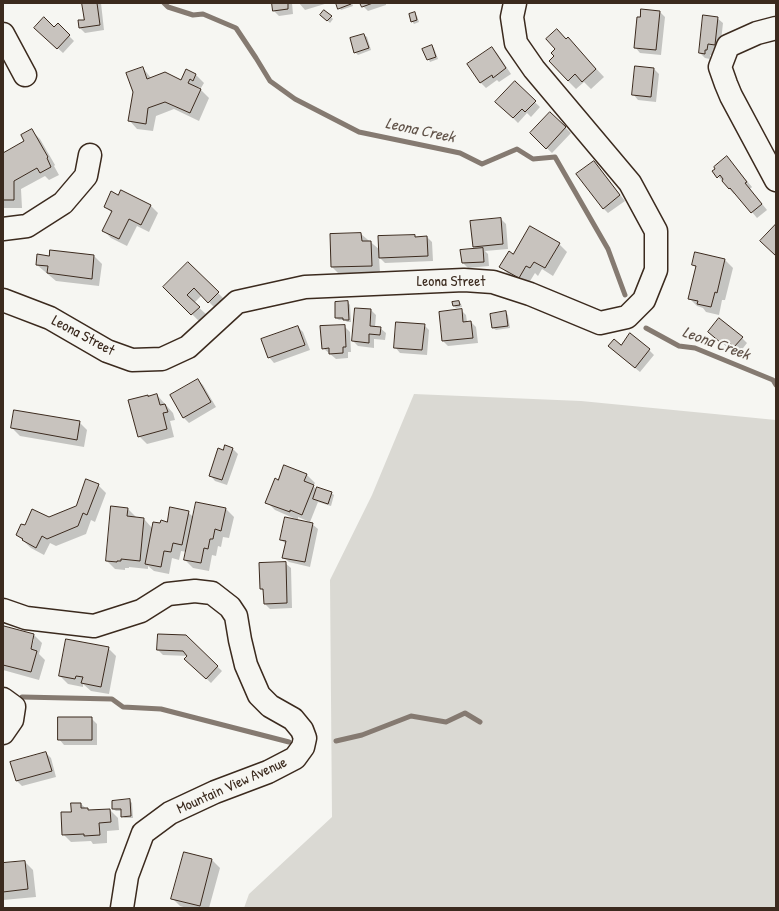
<!DOCTYPE html>
<html>
<head>
<meta charset="utf-8">
<style>
  body { margin:0 }
  #map { position:relative; width:779px; height:911px; overflow:hidden; background:#f6f6f2; font-family:"Patrick Hand",sans-serif }
  canvas { display:block }
  .frame { position:absolute; inset:0; border:4px solid #3b2a1e; pointer-events:none }
</style>
</head>
<body>
<div id="map">
<canvas width="779" height="911"></canvas>
<div class="frame"></div>
</div>
<script>
const ctx = document.querySelector('canvas').getContext('2d');
ctx.lineJoin = 'round';
function fillPath(path, color) { ctx.fillStyle = color; ctx.fill(path, 'evenodd'); }
function strokePath(path, color, width, dash) { ctx.strokeStyle = color; ctx.lineWidth = width; ctx.lineCap = dash ? 'butt' : 'round'; ctx.setLineDash(dash || []); ctx.stroke(path); }
function label(font, color, halo, rows, align = 'center') {
  ctx.font = font + ' "Patrick Hand",sans-serif'; ctx.lineWidth = 4; ctx.setLineDash([]); ctx.textBaseline = 'middle'; ctx.strokeStyle = halo; ctx.fillStyle = color; for (const [text, x, y, turn = 0] of rows) {
    ctx.save(); ctx.translate(x, y); ctx.rotate((+turn || 0) * Math.PI / 180); ctx.textAlign = isNaN(turn) ? turn : align; if (halo) ctx.strokeText(text, 0, 0); ctx.fillText(text, 0, 0); ctx.restore();
  }
}
const green = new Path2D(`
  M 414,394 L 581,401 L 776,420 L 776,908 L 244,908 L 249,894 L 332,817 L 330,580 L 372,495 Z`);
const shadow = new Path2D(`
  M 83,3 L 101,3 L 104,30 L 85,33 L 80,28 L 85,21 Z
  M 273,3 L 292,3 L 293,14 L 279,16 L 274,11 Z
  M 299,3 L 328,3 L 305,10 Z
  M 337,3 L 352,3 L 353,6 L 341,10 Z
  M 362,3 L 386,3 L 386,5 L 368,11 L 363,6 Z
  M 642,10 L 660,12 L 665,17 L 661,55 L 640,53 L 635,47 Z
  M 325,11 L 333,19 L 330,23 L 321,15 Z
  M 414,13 L 417,16 L 419,22 L 414,24 L 412,21 Z
  M 717,18 L 723,23 L 720,50 L 713,49 L 712,55 L 710,55 L 710,59 L 705,58 L 700,53 Z
  M 58,25 L 74,41 L 63,53 L 41,33 L 54,28 Z
  M 364,35 L 367,37 L 371,50 L 358,55 L 355,52 Z
  M 567,40 L 576,47 L 604,77 L 591,89 L 584,82 L 576,89 L 568,81 L 555,56 L 557,49 Z
  M 432,46 L 434,48 L 438,59 L 430,62 L 424,49 Z
  M 492,48 L 497,53 L 511,74 L 499,82 L 497,80 L 486,88 L 481,83 L 468,64 Z
  M 143,68 L 151,78 L 181,81 L 186,70 L 196,75 L 204,83 L 201,88 L 198,87 L 197,88 L 201,90 L 209,98 L 199,121 L 174,109 L 156,116 L 153,131 L 137,129 L 129,120 Z
  M 654,69 L 659,74 L 656,102 L 638,100 L 633,94 Z
  M 515,83 L 540,107 L 531,117 L 527,113 L 518,123 L 497,102 Z
  M 550,113 L 571,133 L 552,153 L 531,133 Z
  M 32,131 L 40,139 L 55,165 L 54,166 L 59,175 L 49,180 L 45,176 L 21,189 L 22,208 L 4,208 L 3,154 L 25,142 Z
  M 594,162 L 625,201 L 608,213 L 603,208 Z
  M 732,163 L 752,187 L 750,189 L 767,210 L 757,218 L 736,193 L 734,194 L 714,172 Z
  M 119,197 L 150,205 L 158,213 L 149,232 L 137,226 L 127,246 L 111,238 L 103,230 L 112,213 L 105,206 Z
  M 501,219 L 506,224 L 508,249 L 485,251 L 488,254 L 489,266 L 468,268 L 463,263 L 476,249 L 473,246 Z
  M 361,234 L 380,250 L 414,236 L 416,238 L 427,237 L 432,242 L 433,261 L 385,263 L 379,257 L 380,273 L 340,275 L 332,267 Z
  M 559,244 L 567,252 L 553,276 L 542,269 L 538,276 L 535,273 L 527,286 L 509,275 L 501,267 L 514,255 Z
  M 696,253 L 725,260 L 733,268 L 725,300 L 722,300 L 719,315 L 706,312 L 703,308 L 697,306 L 689,298 L 697,268 L 693,265 Z
  M 94,256 L 102,264 L 99,286 L 56,281 L 37,265 L 50,257 Z
  M 188,263 L 226,301 L 217,310 L 202,295 L 194,303 L 207,315 L 200,322 L 164,287 Z
  M 348,302 L 350,305 L 351,322 L 347,322 L 345,320 L 339,320 L 336,318 Z
  M 459,302 L 461,304 L 462,307 L 456,308 L 454,306 Z
  M 371,310 L 376,315 L 375,327 L 380,328 L 386,333 L 385,340 L 374,339 L 374,348 L 358,346 L 353,341 Z
  M 461,310 L 466,315 L 467,322 L 471,322 L 476,327 L 478,343 L 448,346 L 443,341 Z
  M 505,312 L 508,315 L 510,328 L 496,330 L 493,328 L 491,315 Z
  M 424,325 L 429,330 L 427,355 L 400,353 L 395,347 Z
  M 344,326 L 350,332 L 351,352 L 348,352 L 348,358 L 336,359 L 323,348 Z
  M 298,327 L 303,332 L 310,350 L 274,363 L 269,357 Z
  M 715,337 L 742,338 L 747,343 L 740,352 L 730,343 L 727,347 Z
  M 621,346 L 649,350 L 654,355 L 640,372 L 614,351 Z
  M 198,380 L 203,385 L 216,407 L 189,423 L 184,418 L 171,395 Z
  M 157,395 L 173,413 L 175,420 L 170,421 L 174,437 L 147,444 L 139,436 L 149,397 Z
  M 79,422 L 87,430 L 84,447 L 20,436 L 12,428 Z
  M 233,449 L 238,454 L 227,485 L 215,481 L 210,475 L 223,451 Z
  M 285,466 L 307,475 L 315,483 L 313,486 L 317,490 L 331,493 L 334,495 L 331,506 L 318,502 L 310,522 L 298,517 L 298,520 L 275,510 L 267,502 L 279,481 Z
  M 98,485 L 106,493 L 95,522 L 91,520 L 86,534 L 56,546 L 50,543 L 44,555 L 31,548 L 17,535 L 25,527 L 77,507 Z
  M 128,509 L 136,517 L 136,518 L 144,519 L 153,529 L 161,524 L 168,523 L 188,512 L 194,518 L 226,509 L 234,517 L 229,538 L 223,537 L 221,547 L 218,546 L 216,556 L 212,555 L 209,571 L 193,568 L 185,560 L 187,552 L 181,551 L 179,560 L 172,558 L 169,574 L 154,571 L 148,566 L 148,569 L 129,567 L 129,568 L 125,568 L 125,570 L 115,569 L 107,561 Z
  M 312,524 L 318,529 L 310,567 L 289,562 L 283,557 L 286,544 L 281,540 Z
  M 285,563 L 291,568 L 292,608 L 270,609 L 265,604 L 265,592 L 261,589 Z
  M 5,627 L 34,635 L 42,643 L 39,654 L 45,660 L 39,680 L 3,670 L 3,635 ZM 32,639 L 34,639 L 30,654 Z
  M 186,636 L 222,671 L 211,683 L 186,659 L 188,656 L 163,655 L 158,650 Z
  M 108,648 L 116,656 L 109,694 L 91,691 L 83,684 L 83,687 L 68,684 L 60,676 Z
  M 91,718 L 97,724 L 97,745 L 64,745 L 59,739 Z
  M 46,753 L 51,758 L 56,777 L 22,786 L 17,781 Z
  M 130,801 L 132,803 L 133,818 L 125,818 L 122,816 L 122,811 L 116,811 L 113,809 Z
  M 81,804 L 89,811 L 110,810 L 118,818 L 119,830 L 107,831 L 107,843 L 93,844 L 91,841 L 71,842 L 63,834 L 72,813 Z
  M 184,853 L 212,860 L 220,868 L 209,908 L 187,908 L 180,906 L 172,898 Z
  M 25,862 L 33,870 L 36,897 L 3,900 L 3,864 Z`);
const stream = new Path2D(`
  M 164,3 L 168,7 L 193,15 L 203,14 L 236,28 L 256,58 L 270,81 L 295,99 L 359,132 L 460,153 L 482,164 L 517,149 L 533,159 L 555,157 L 608,249 L 625,295
  M 646,328 L 679,346 L 695,348 L 773,380 L 776,385
  M 22,697 L 112,699 L 123,707 L 161,709 L 289,742
  M 336,741 L 362,735 L 411,716 L 446,722 L 465,713 L 480,722`);
const building = new Path2D(`
  M 82,3 L 97,3 L 100,25 L 79,28 L 78,20 L 84,20 Z
  M 272,3 L 288,3 L 288,9 L 273,11 Z
  M 336,3 L 351,3 L 351,4 L 338,9 Z
  M 360,3 L 373,3 L 362,7 Z
  M 641,9 L 660,11 L 656,50 L 634,48 L 637,17 L 640,17 Z
  M 324,10 L 332,16 L 327,21 L 320,15 Z
  M 415,12 L 417,20 L 411,22 L 409,14 Z
  M 703,15 L 718,17 L 715,45 L 708,44 L 707,50 L 705,50 L 705,54 L 699,53 Z
  M 44,17 L 54,27 L 58,23 L 70,35 L 57,49 L 34,28 Z
  M 557,29 L 566,39 L 568,37 L 596,69 L 582,82 L 575,74 L 568,81 L 549,61 L 554,56 L 551,53 L 555,49 L 546,39 Z
  M 364,34 L 369,48 L 354,53 L 350,38 Z
  M 432,45 L 436,57 L 427,60 L 422,49 Z
  M 492,47 L 506,68 L 493,78 L 492,75 L 480,83 L 467,64 Z
  M 635,66 L 654,68 L 651,97 L 632,95 Z
  M 143,67 L 147,79 L 165,72 L 181,80 L 186,69 L 196,74 L 193,81 L 190,79 L 188,83 L 201,89 L 190,113 L 165,102 L 148,108 L 146,124 L 128,121 L 133,92 L 126,73 Z
  M 515,81 L 536,101 L 525,112 L 522,109 L 513,118 L 495,102 Z
  M 550,112 L 566,127 L 546,149 L 530,133 Z
  M 32,129 L 48,157 L 47,158 L 51,167 L 40,173 L 37,168 L 14,181 L 14,200 L 3,200 L 3,153 L 24,141 L 21,135 Z
  M 727,156 L 747,182 L 745,183 L 762,204 L 751,213 L 730,188 L 729,189 L 722,181 L 723,179 L 720,175 L 717,178 L 712,171 L 715,169 L 714,167 Z
  M 594,161 L 620,195 L 603,209 L 576,174 Z
  M 121,190 L 151,205 L 141,225 L 129,219 L 119,239 L 102,231 L 112,211 L 104,207 L 111,191 L 118,195 Z
  M 501,218 L 503,244 L 473,247 L 470,221 Z
  M 776,224 L 776,256 L 760,241 Z
  M 530,226 L 560,243 L 545,268 L 534,262 L 530,268 L 526,266 L 519,278 L 499,267 L 509,251 L 513,254 Z
  M 361,233 L 362,241 L 371,241 L 372,266 L 331,267 L 330,234 Z
  M 415,235 L 415,237 L 427,236 L 428,256 L 379,258 L 378,236 Z
  M 483,248 L 484,262 L 462,263 L 460,250 Z
  M 50,250 L 94,255 L 92,279 L 47,273 L 48,266 L 36,265 L 37,254 L 49,256 Z
  M 695,252 L 725,259 L 717,293 L 715,292 L 711,307 L 697,304 L 698,301 L 688,299 L 696,266 L 692,265 Z
  M 188,262 L 219,292 L 208,303 L 194,288 L 187,295 L 200,307 L 191,315 L 163,287 Z
  M 348,301 L 349,320 L 343,320 L 343,318 L 335,318 L 335,302 Z
  M 459,301 L 460,305 L 453,306 L 452,302 Z
  M 355,308 L 371,309 L 370,326 L 381,327 L 380,335 L 369,334 L 369,343 L 352,341 Z
  M 462,309 L 463,322 L 471,321 L 473,338 L 442,341 L 439,312 Z
  M 506,311 L 508,326 L 492,328 L 490,314 Z
  M 719,318 L 743,337 L 734,347 L 724,339 L 721,343 L 708,332 Z
  M 396,322 L 425,324 L 422,350 L 394,348 Z
  M 345,325 L 346,347 L 343,347 L 343,353 L 329,354 L 329,348 L 322,349 L 320,326 Z
  M 298,326 L 305,345 L 268,358 L 261,339 Z
  M 630,333 L 650,349 L 635,368 L 608,346 L 614,339 L 621,345 Z
  M 198,379 L 211,402 L 183,418 L 170,395 Z
  M 157,394 L 160,405 L 165,404 L 168,412 L 163,413 L 167,429 L 138,437 L 128,400 L 148,395 L 148,396 Z
  M 14,410 L 80,421 L 77,440 L 11,428 Z
  M 225,445 L 233,448 L 222,480 L 209,476 L 218,448 L 223,450 Z
  M 284,465 L 307,474 L 304,481 L 314,485 L 302,515 L 290,510 L 290,512 L 265,503 L 275,478 L 278,480 Z
  M 86,479 L 99,484 L 87,515 L 83,513 L 78,526 L 47,539 L 42,536 L 36,548 L 22,540 L 23,539 L 16,535 L 21,524 L 25,525 L 32,509 L 49,517 L 76,506 Z
  M 317,487 L 332,492 L 328,504 L 313,499 Z
  M 196,502 L 226,508 L 221,531 L 215,529 L 213,539 L 210,539 L 208,549 L 204,548 L 201,563 L 184,560 Z
  M 111,506 L 128,508 L 127,516 L 144,518 L 140,561 L 121,559 L 121,561 L 117,561 L 117,562 L 106,561 Z
  M 170,507 L 189,511 L 182,545 L 173,543 L 171,552 L 164,551 L 161,567 L 145,564 L 153,522 L 160,523 L 161,520 L 167,522 Z
  M 285,517 L 313,523 L 305,562 L 282,558 L 286,541 L 280,540 Z
  M 286,562 L 287,603 L 264,604 L 263,589 L 260,589 L 259,563 Z
  M 4,626 L 34,634 L 31,649 L 37,651 L 31,672 L 3,665 L 3,631 Z
  M 158,634 L 186,635 L 218,666 L 206,679 L 184,659 L 187,656 L 183,651 L 157,650 Z
  M 66,639 L 109,647 L 101,687 L 81,683 L 83,677 L 76,676 L 75,679 L 59,676 Z
  M 58,717 L 92,717 L 92,740 L 58,740 Z
  M 46,752 L 52,771 L 16,781 L 10,762 Z
  M 130,799 L 131,816 L 121,817 L 121,809 L 112,809 L 112,801 Z
  M 71,803 L 81,803 L 81,808 L 88,808 L 88,810 L 110,809 L 111,822 L 99,823 L 100,835 L 84,836 L 84,834 L 62,835 L 61,812 L 71,812 Z
  M 184,852 L 212,859 L 200,906 L 171,899 Z
  M 25,861 L 28,889 L 3,892 L 3,863 Z`);
const minor = new Path2D(`
  M 776,28 L 757,33 L 728,46 L 720,67 L 726,84 L 731,96 L 776,180
  M 3,34 L 25,75
  M 3,229 L 27,226 L 63,203 L 86,176 L 90,155
  M 3,300 L 50,318 L 107,351 L 132,360 L 162,359 L 188,347 L 237,302 L 305,287 L 464,280 L 493,282 L 530,294 L 600,323 L 627,317 L 644,300 L 656,270 L 656,231 L 630,183 L 534,69 L 516,43 L 512,17 L 515,3
  M 3,610 L 26,618 L 94,626 L 141,611 L 168,594 L 195,591 L 212,593 L 230,607 L 236,616 L 240,640 L 246,665 L 259,695 L 270,706 L 293,719 L 302,730 L 305,738 L 303,747 L 295,758 L 268,772 L 215,792 L 170,813 L 143,833 L 127,876 L 122,908
  M 3,699 L 14,707 L 12,720 L 3,733`);
const streetNames = [
  ["Leona Street",451,282],
  ["Leona Street",83,336,28],
  ["Mountain View Avenue",232,786,-24]
];
const waterNames = [
  ["Leona Creek",420,131,12],
  ["Leona Creek",716,344,20]
];
fillPath(green, '#dad9d3');
fillPath(shadow, '#0003');
strokePath(stream, '#857a71', 5);
fillPath(building, '#c8c3be');
strokePath(building, '#3b2a1e', 1);
strokePath(minor, '#3b2a1e', 25);
strokePath(minor, '#f6f6f2', 22);
label('15px', '#3b2a1e', '#f6f6f2', streetNames);
label('italic 16px', '#605248', '#f6f6f2', waterNames);
</script>
</body>
</html>
